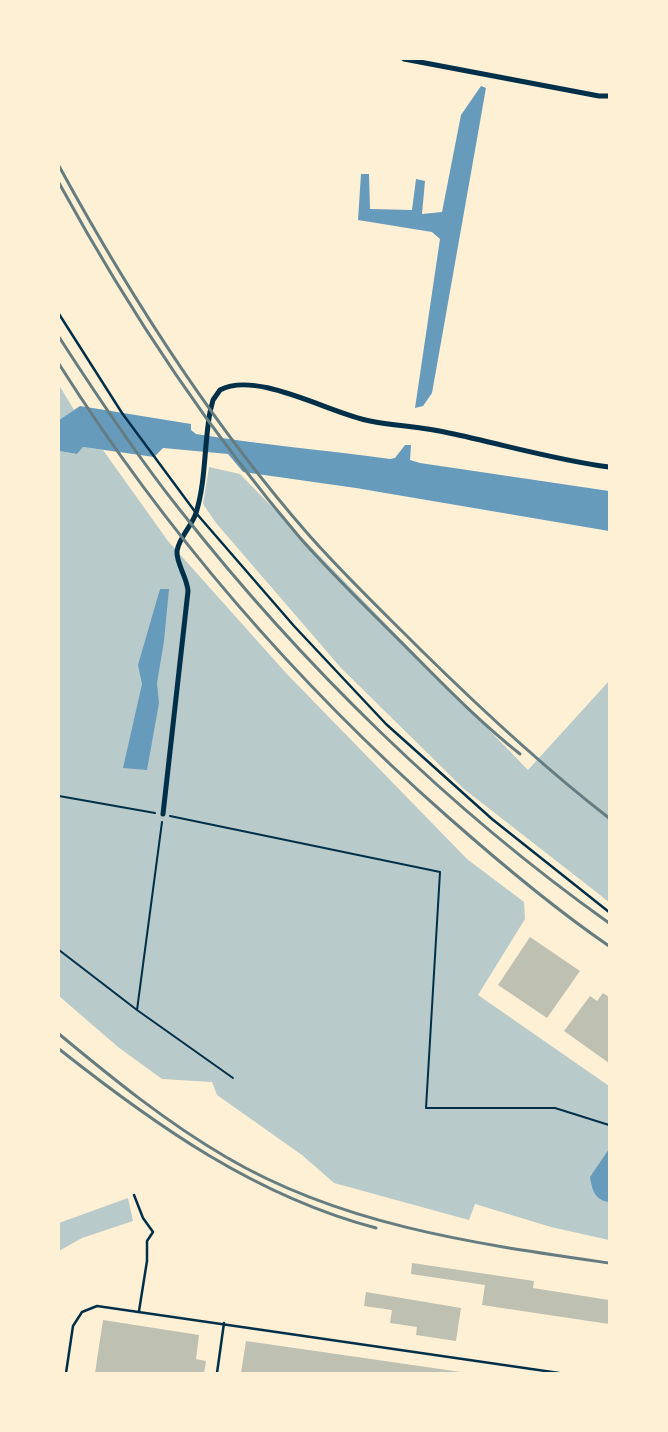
<!DOCTYPE html>
<html>
<head>
<meta charset="utf-8">
<style>
  body { margin:0 }
  #map { position:relative; width:668px; height:1432px; overflow:hidden; background:#fdf0d5; font-family:"Exo 2",sans-serif }
  canvas { display:block }
  .frame { position:absolute; inset:0; border:60px solid #fdf0d5; pointer-events:none }
</style>
</head>
<body>
<div id="map">
<canvas width="668" height="1432"></canvas>
<div class="frame"></div>
</div>
<script>
const ctx = document.querySelector('canvas').getContext('2d');
ctx.lineJoin = 'round';
function fillPath(path, color) { ctx.fillStyle = color; ctx.fill(path, 'evenodd'); }
function strokePath(path, color, width, dash) { ctx.strokeStyle = color; ctx.lineWidth = width; ctx.lineCap = dash ? 'butt' : 'round'; ctx.setLineDash(dash || []); ctx.stroke(path); }
const green = new Path2D(`
  M 59,385 L 74,410 L 59,420 Z
  M 83,447 L 103,450 L 168,541 L 286,673 L 467,859 L 524,902 L 525,919 L 478,995 L 609,1086 L 609,1240 L 551,1227 L 475,1204 L 469,1220 L 334,1183 L 302,1155 L 217,1095 L 212,1082 L 162,1079 L 118,1047 L 59,996 L 59,451 L 77,454 Z
  M 209,467 L 240,474 L 528,770 L 609,681 L 609,902 L 464,789 L 341,668 L 216,523 L 203,504 Z
  M 128,1198 L 133,1221 L 82,1238 L 59,1251 L 59,1223 Z`);
const water = new Path2D(`
  M 481,86 L 486,88 L 432,393 L 423,406 L 415,408 L 440,239 L 432,232 L 358,220 L 361,174 L 369,174 L 370,209 L 412,210 L 416,179 L 425,181 L 422,214 L 442,212 L 461,115 Z
  M 80,406 L 191,424 L 191,430 L 196,434 C 261,445 325,450 390,459 L 395,458 L 405,445 L 411,445 L 410,460 L 420,463 L 609,491 L 609,531 L 356,488 L 243,472 L 228,454 L 163,448 L 154,457 L 83,447 L 77,454 L 59,451 L 59,420 Z
  M 160,589 L 169,589 L 164,641 L 157,683 L 159,703 L 147,770 L 123,768 L 142,684 L 138,665 Z
  M 609,1149 L 609,1202 C 595,1200 592,1190 590,1177 Z`);
const building = new Path2D(`
  M 530,937 L 580,971 L 547,1018 L 498,985 Z
  M 603,993 L 609,997 L 609,1063 L 564,1031 L 590,996 L 597,1001 Z
  M 412,1263 L 534,1281 L 533,1288 L 609,1300 L 609,1324 L 482,1305 L 485,1285 L 411,1274 Z
  M 366,1292 L 461,1308 L 456,1341 L 416,1335 L 417,1327 L 390,1323 L 392,1310 L 364,1306 Z
  M 103,1320 L 199,1335 L 196,1359 L 206,1361 L 204,1373 L 95,1373 Z
  M 246,1341 L 461,1372 L 461,1373 L 241,1373 Z`);
const path = new Path2D(`
  M 59,796 L 155,813
  M 170,816 L 440,872 L 426,1108 L 555,1108 L 609,1125
  M 59,950 L 137,1010 L 233,1078
  M 137,1010 L 162,822`);
const service = new Path2D(`
  M 59,314 L 122,413 L 196,513 L 294,626 L 386,724 L 492,819 L 609,912
  M 134,1195 L 143,1218 L 153,1232 L 147,1241 L 147,1261 L 139,1311
  M 66,1373 L 73,1326 L 82,1312 L 97,1306 L 559,1373
  M 217,1373 L 224,1323`);
const minor = new Path2D(`
  M 404,59 L 599,96 L 609,96
  M 163,814 L 188,591 C 187,577 176,563 177,551 C 179,537 192,526 196,513 C 206,481 204,445 210,412 L 213,400 L 220,390 C 257,370 331,414 370,421 C 396,426 423,427 449,433 C 502,444 555,460 609,467`);
const rail = new Path2D(`
  M 59,166 C 130,296 210,422 308,534 C 344,575 384,613 422,651 C 482,710 543,767 609,818
  M 59,183 C 128,309 208,430 301,539 C 332,574 366,607 399,640 C 438,679 476,719 520,754
  M 59,337 C 97,396 136,455 180,510 C 301,664 449,809 609,923
  M 59,364 C 166,533 297,684 448,817 C 499,862 552,907 609,946
  M 59,1034 C 112,1078 166,1122 226,1157 C 343,1226 478,1244 609,1263
  M 59,1049 C 155,1125 255,1196 376,1228`);
fillPath(green, '#b9caca');
fillPath(water, '#669bbc');
fillPath(building, '#bec0b2');
strokePath(path, '#003049', 2);
strokePath(service, '#003049', 2.5);
strokePath(minor, '#003049', 5);
strokePath(rail, '#657d81', 3);
</script>
</body>
</html>
